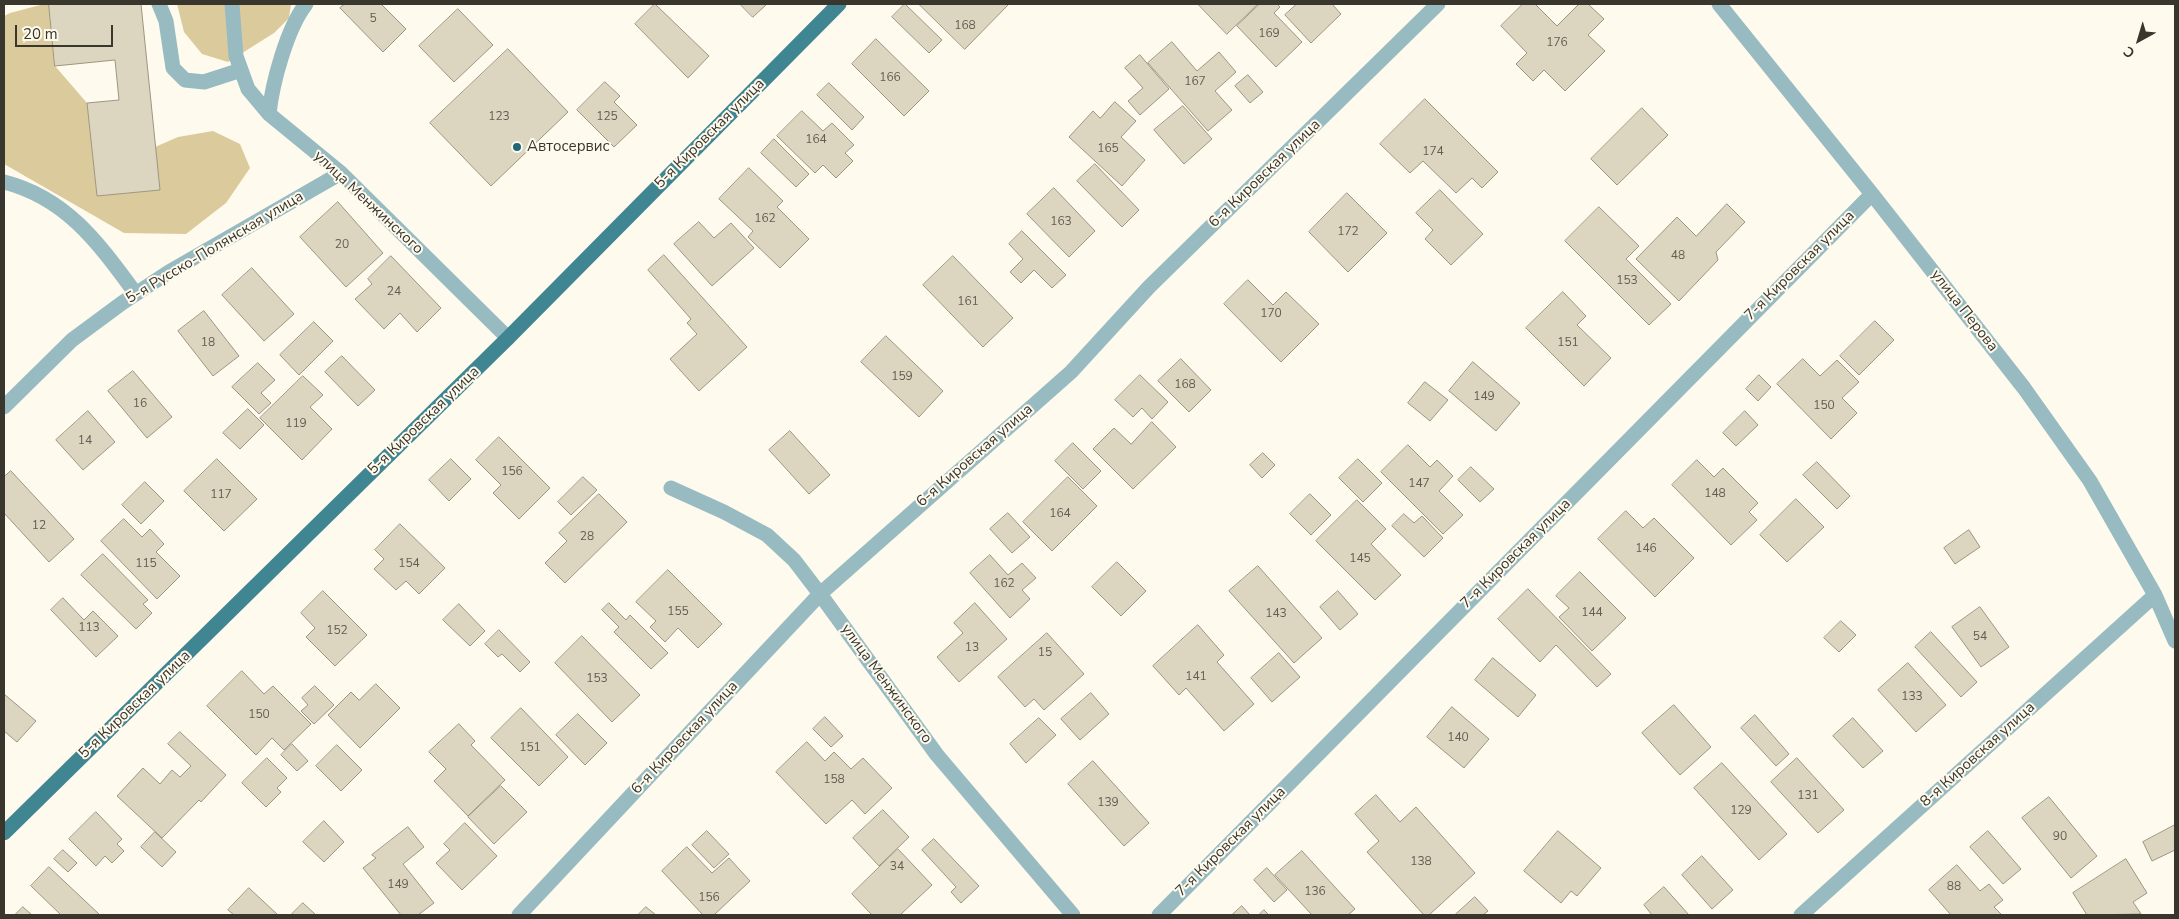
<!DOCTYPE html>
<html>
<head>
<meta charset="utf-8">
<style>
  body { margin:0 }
  #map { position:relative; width:2179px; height:919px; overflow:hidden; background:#fefaed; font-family:"Nunito Sans",sans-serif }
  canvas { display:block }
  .frame { position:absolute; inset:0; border:5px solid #39362e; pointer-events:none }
  .north { position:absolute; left:2114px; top:15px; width:50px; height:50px; -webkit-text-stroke:4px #fefaed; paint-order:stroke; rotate:219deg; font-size:14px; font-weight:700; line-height:20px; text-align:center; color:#39362e }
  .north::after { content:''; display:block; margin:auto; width:18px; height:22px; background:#39362e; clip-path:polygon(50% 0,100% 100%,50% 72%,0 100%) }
  .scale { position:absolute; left:15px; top:25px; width:98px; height:22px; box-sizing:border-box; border:2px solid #39362e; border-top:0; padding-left:6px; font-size:15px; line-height:18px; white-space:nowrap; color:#39362e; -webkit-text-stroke:4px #fefaed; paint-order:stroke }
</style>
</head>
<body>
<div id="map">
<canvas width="2179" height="919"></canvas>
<div class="frame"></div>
<div class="north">С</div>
<div class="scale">20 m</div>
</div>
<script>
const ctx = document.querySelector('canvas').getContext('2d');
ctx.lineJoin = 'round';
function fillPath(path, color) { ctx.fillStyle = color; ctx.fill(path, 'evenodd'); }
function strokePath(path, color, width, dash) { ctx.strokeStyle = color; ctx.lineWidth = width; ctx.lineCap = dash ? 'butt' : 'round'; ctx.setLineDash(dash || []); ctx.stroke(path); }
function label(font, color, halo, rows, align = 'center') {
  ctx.font = font + ' "Nunito Sans",sans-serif'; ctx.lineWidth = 4; ctx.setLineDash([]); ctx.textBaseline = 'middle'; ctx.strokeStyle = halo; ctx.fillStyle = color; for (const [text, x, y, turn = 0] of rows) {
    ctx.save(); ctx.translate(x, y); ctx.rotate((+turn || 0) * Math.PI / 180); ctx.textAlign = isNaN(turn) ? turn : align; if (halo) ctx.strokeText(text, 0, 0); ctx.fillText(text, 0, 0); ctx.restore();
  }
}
const green = new Path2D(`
  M 44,4 L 49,4 L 55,66 L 87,103 L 97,196 L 160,190 L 155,147 L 178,137 L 213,131 L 240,144 L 250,168 L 226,203 L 186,234 L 124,233 L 4,164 L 4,16 L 10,13 Z
  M 177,4 L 291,4 L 289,18 L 274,33 L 228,62 L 202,54 L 184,32 Z`);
const building = new Path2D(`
  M 49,4 L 141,4 L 160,190 L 97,196 L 87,103 L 119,100 L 115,60 L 55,66 Z
  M 345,4 L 381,4 L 406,29 L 383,52 L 340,8 Z
  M 655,4 L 709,56 L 688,78 L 635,24 Z
  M 740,4 L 767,4 L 753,17 Z
  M 905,4 L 942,40 L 929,53 L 892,17 Z
  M 919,4 L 1009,4 L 965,49 Z
  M 1198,4 L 1258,4 L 1227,34 Z
  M 1260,4 L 1277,4 L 1280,7 L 1274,13 L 1302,42 L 1276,67 L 1237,26 Z
  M 1297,4 L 1332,4 L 1341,14 L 1311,43 L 1285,15 Z
  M 1523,4 L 1535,4 L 1557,26 L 1579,4 L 1588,4 L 1604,19 L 1588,35 L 1605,51 L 1565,91 L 1544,70 L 1533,81 L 1516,64 L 1527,53 L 1501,26 Z
  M 458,9 L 493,45 L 454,82 L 419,46 Z
  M 876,39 L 929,91 L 904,116 L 852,64 Z
  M 1172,42 L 1197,71 L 1219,52 L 1236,72 L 1215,91 L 1232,110 L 1208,131 L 1148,63 Z
  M 508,49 L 568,112 L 491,186 L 430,123 Z
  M 1140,55 L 1169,89 L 1140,115 L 1128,101 L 1143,88 L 1125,68 Z
  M 1248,75 L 1263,92 L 1250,103 L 1235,86 Z
  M 605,82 L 620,96 L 614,102 L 637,125 L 614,147 L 577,110 Z
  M 829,83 L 864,117 L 852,130 L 817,95 Z
  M 1425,99 L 1498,172 L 1482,188 L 1472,178 L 1456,193 L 1423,161 L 1410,173 L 1380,144 Z
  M 1115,102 L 1136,121 L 1121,137 L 1145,160 L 1122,186 L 1069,137 L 1093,111 L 1100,118 Z
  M 1183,106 L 1212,139 L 1184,164 L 1154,130 Z
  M 1642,108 L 1668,135 L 1617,185 L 1591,159 Z
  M 802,111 L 823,131 L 832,123 L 854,145 L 845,153 L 853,161 L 836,178 L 823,165 L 815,173 L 777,136 Z
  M 774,139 L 809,174 L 796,187 L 761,153 Z
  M 1095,164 L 1139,210 L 1122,227 L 1077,181 Z
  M 749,168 L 783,201 L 777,207 L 809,239 L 780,268 L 748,237 L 753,231 L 719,199 Z
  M 1054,188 L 1095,231 L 1069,257 L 1027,214 Z
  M 1440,190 L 1483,234 L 1451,265 L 1425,239 L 1433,230 L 1416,213 Z
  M 1347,193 L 1387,233 L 1348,272 L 1309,232 Z
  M 338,202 L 383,253 L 346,287 L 300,237 Z
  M 1727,204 L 1745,222 L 1716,252 L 1718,260 L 1679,301 L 1636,259 L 1677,217 L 1696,236 Z
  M 1599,207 L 1639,246 L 1626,259 L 1671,304 L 1649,325 L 1565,241 Z
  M 699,222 L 714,238 L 731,223 L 754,248 L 712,286 L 674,244 Z
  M 1022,231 L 1066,275 L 1052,288 L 1034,270 L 1021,283 L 1010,272 L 1023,259 L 1009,244 Z
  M 664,255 L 747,347 L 699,391 L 670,359 L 697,334 L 687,323 L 691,319 L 648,270 Z
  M 391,256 L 441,308 L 417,332 L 400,313 L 384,329 L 355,299 L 372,284 L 368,279 Z
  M 953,256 L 1013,318 L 983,347 L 923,285 Z
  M 252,268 L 294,314 L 264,341 L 222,295 Z
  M 1248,280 L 1273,305 L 1286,292 L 1319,324 L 1281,362 L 1224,304 Z
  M 1563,292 L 1586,316 L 1577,325 L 1611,358 L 1584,386 L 1526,328 Z
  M 204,311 L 239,356 L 213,376 L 178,331 Z
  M 1875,321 L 1894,340 L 1859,375 L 1840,356 Z
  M 314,322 L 333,341 L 299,375 L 280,355 Z
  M 886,336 L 943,391 L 919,417 L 861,362 Z
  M 342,356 L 375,390 L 358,406 L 325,372 Z
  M 1181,359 L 1211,390 L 1189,412 L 1158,381 Z
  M 1803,359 L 1820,376 L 1837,360 L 1859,382 L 1842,398 L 1857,413 L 1831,439 L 1777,384 Z
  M 1473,362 L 1520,403 L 1496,431 L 1449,391 Z
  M 258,363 L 275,380 L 261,393 L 271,403 L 259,414 L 232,387 Z
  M 133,371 L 172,417 L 147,438 L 108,391 Z
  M 1140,375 L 1168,402 L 1152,419 L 1142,408 L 1133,417 L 1115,400 Z
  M 1759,375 L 1771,387 L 1758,401 L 1746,389 Z
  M 303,376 L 323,395 L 310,407 L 332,429 L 302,460 L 260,418 Z
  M 1425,382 L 1448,400 L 1430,421 L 1408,403 Z
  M 248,409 L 264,425 L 240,449 L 223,433 Z
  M 88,411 L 115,442 L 83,470 L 56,440 Z
  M 1745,411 L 1758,425 L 1736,446 L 1723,433 Z
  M 1152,422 L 1176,447 L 1133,489 L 1093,449 L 1114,428 L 1131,444 Z
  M 790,431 L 830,475 L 809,494 L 769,450 Z
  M 499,437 L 550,488 L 519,519 L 493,493 L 501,485 L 476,460 Z
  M 1073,443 L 1101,471 L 1083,489 L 1055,461 Z
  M 1408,445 L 1430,467 L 1437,460 L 1453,476 L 1439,491 L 1463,515 L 1443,534 L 1381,472 Z
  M 1263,453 L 1275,465 L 1262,478 L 1250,465 Z
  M 217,459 L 257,499 L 224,531 L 184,491 Z
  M 451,459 L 471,479 L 449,501 L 429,480 Z
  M 1358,459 L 1382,483 L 1363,502 L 1339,478 Z
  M 1697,460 L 1714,477 L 1723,468 L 1758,503 L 1749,512 L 1757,520 L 1731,545 L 1672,485 Z
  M 1817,462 L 1850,496 L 1837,509 L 1803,475 Z
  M 1471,467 L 1494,489 L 1480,502 L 1458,480 Z
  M 11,471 L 74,539 L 49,562 L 4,513 L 4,477 Z
  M 583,477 L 597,490 L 571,515 L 558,502 Z
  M 1068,477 L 1097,506 L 1052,551 L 1023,522 Z
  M 145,482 L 164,501 L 141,524 L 122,505 Z
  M 599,494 L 627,522 L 565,583 L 545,563 L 567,541 L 559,533 Z
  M 1310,494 L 1331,515 L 1311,535 L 1290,514 Z
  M 1796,499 L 1824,527 L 1787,562 L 1760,535 Z
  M 1357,500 L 1386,529 L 1371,544 L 1401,575 L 1375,600 L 1316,541 Z
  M 1626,511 L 1643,528 L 1654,518 L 1694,558 L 1655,597 L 1598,539 Z
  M 1008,513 L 1030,537 L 1012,553 L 990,529 Z
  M 1404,514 L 1414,523 L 1422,516 L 1443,538 L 1424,557 L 1392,526 Z
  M 124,519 L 142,537 L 150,529 L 164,544 L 156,552 L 180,576 L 157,599 L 101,541 Z
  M 400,524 L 445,568 L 419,594 L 406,581 L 396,590 L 374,569 L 384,559 L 375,550 Z
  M 1969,530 L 1980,547 L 1955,564 L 1944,548 Z
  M 103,554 L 148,600 L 143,604 L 152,613 L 136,629 L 81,575 Z
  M 990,555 L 1008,575 L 1022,563 L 1036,578 L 1022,590 L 1030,599 L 1010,618 L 970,573 Z
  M 1117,562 L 1146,591 L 1121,616 L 1092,587 Z
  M 1258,566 L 1322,638 L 1294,663 L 1229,591 Z
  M 668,570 L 722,624 L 698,648 L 678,628 L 665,642 L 650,627 L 656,621 L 636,602 Z
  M 1580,572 L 1626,618 L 1592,651 L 1559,617 L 1569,608 L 1556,596 Z
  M 1528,589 L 1611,674 L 1597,687 L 1556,645 L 1540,662 L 1498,619 Z
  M 323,591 L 367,635 L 335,666 L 306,637 L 315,628 L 301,613 Z
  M 1338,591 L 1358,614 L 1340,630 L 1320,607 Z
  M 63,598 L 84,620 L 93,611 L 118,636 L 96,657 L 51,610 Z
  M 609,603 L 626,620 L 630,615 L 668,653 L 651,669 L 614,632 L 619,627 L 602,610 Z
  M 975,603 L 1007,639 L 959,682 L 937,657 L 963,633 L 954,623 Z
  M 459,604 L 485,631 L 470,646 L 443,620 Z
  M 1980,607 L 2009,647 L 1981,667 L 1952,627 Z
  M 1841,621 L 1856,635 L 1839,652 L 1824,638 Z
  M 1198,625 L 1224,655 L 1217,662 L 1254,704 L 1224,731 L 1186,688 L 1179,695 L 1153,666 Z
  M 499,630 L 530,662 L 520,672 L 502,654 L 498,657 L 485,644 Z
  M 1931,632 L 1977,682 L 1961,697 L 1915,647 Z
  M 1047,633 L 1084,674 L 1044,710 L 1034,699 L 1025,707 L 998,677 Z
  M 582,636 L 640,695 L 612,722 L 555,663 Z
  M 1279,653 L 1300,677 L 1272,702 L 1251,678 Z
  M 1493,658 L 1536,695 L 1518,717 L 1475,680 Z
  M 1908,663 L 1946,705 L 1916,732 L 1878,690 Z
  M 242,671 L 264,694 L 273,686 L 311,724 L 284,750 L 272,738 L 256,755 L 207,706 Z
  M 376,684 L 400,708 L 360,748 L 328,715 L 351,692 L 359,700 Z
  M 315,686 L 334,705 L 314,724 L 301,711 L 308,705 L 302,698 Z
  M 1091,693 L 1109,714 L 1080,740 L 1061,719 Z
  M 4,694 L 36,721 L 17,742 L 4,731 Z
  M 1674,705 L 1711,747 L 1680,775 L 1642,733 Z
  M 1452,707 L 1489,739 L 1464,768 L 1427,737 Z
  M 521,708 L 568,757 L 539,786 L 491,738 Z
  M 578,714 L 607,743 L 585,765 L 556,735 Z
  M 1755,715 L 1789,754 L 1776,766 L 1741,728 Z
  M 825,717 L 843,736 L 831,747 L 813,729 Z
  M 1039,718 L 1056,735 L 1026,763 L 1010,744 Z
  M 1853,718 L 1883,751 L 1863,768 L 1833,736 Z
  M 459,724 L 475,741 L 471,745 L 505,780 L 468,816 L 434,781 L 446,769 L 429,752 Z
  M 180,732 L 226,775 L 201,802 L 199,800 L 162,838 L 117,796 L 143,768 L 160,784 L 172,770 L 180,777 L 191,766 L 168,744 Z
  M 807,742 L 825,761 L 834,752 L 851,769 L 863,758 L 892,788 L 865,814 L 852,800 L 826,824 L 776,772 Z
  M 292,744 L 308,761 L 297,771 L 281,755 Z
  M 337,745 L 362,770 L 341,791 L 316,766 Z
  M 267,758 L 287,778 L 277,788 L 281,792 L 266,807 L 242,783 Z
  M 1797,758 L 1844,810 L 1818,833 L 1771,782 Z
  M 1093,761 L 1149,823 L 1124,846 L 1068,784 Z
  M 1722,763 L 1787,834 L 1759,860 L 1694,788 Z
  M 501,786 L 527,812 L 494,844 L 468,817 Z
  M 1376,795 L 1400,822 L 1416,807 L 1475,873 L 1429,915 L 1424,915 L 1367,852 L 1379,841 L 1355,814 Z
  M 2049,797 L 2097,856 L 2071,878 L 2022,818 Z
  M 883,810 L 909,837 L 879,866 L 853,838 Z
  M 96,812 L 122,839 L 117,844 L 124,851 L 112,863 L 105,856 L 96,866 L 69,839 Z
  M 324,821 L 344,842 L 324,862 L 303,842 Z
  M 465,823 L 497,856 L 462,890 L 436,863 L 450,850 L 444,844 Z
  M 2175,825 L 2175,850 L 2152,861 L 2143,842 Z
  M 408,827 L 424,847 L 403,864 L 434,903 L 418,915 L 401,915 L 363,868 L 376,858 L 372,855 Z
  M 707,831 L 729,854 L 714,868 L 692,845 Z
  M 1558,831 L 1601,868 L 1577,896 L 1571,891 L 1561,903 L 1524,871 Z
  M 1988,831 L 2021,869 L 2003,884 L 1970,847 Z
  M 155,832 L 176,852 L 162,867 L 141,847 Z
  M 934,839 L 979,886 L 961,903 L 951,892 L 956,887 L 922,850 Z
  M 687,847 L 712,873 L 729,858 L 750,881 L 714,915 L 703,915 L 662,871 Z
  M 898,849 L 932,885 L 900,915 L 872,915 L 852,894 Z
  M 63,850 L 77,863 L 68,872 L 54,859 Z
  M 1302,851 L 1355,909 L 1348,915 L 1312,915 L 1275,875 Z
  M 1702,856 L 1733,890 L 1712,909 L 1682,875 Z
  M 2126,859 L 2147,893 L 2133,902 L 2141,914 L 2087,915 L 2073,893 Z
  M 1957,865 L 1980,891 L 1989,884 L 2003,900 L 1994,907 L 2002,915 L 1951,915 L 1929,890 Z
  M 49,867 L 100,915 L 61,915 L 31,886 Z
  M 1267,868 L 1287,890 L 1274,902 L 1254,880 Z
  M 1664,887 L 1689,915 L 1652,915 L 1644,905 Z
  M 249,888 L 278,915 L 234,915 L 228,910 Z
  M 1475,897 L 1488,911 L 1483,915 L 1455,915 Z
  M 303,903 L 316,915 L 291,915 Z
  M 1242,906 L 1250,915 L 1232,915 Z
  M 23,907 L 32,915 L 15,915 Z
  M 646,907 L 656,915 L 638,915 Z
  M 1264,910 L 1269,915 L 1259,915 Z`);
const minor = new Path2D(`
  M 159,4 L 166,21 L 173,68 L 185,80 L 204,82 L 241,70
  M 232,4 L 236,56 L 248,89 L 269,114 L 341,173 L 508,338
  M 1719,4 L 1872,194 L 2024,388 L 2090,481 L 2155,595 L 2175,641
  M 269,114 C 272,84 287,28 306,4
  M 4,182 C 67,198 99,244 136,294
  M 4,407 L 72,340 L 122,303 L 169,272 L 341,173
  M 671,488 L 724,512 L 767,535 L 794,560 L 820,594 L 937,755 L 1073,915
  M 519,915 L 820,594 L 1071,372 L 1149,287 L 1438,4
  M 1159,915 L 1872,194
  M 1801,915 L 2155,595`);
const major = new Path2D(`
  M 4,833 L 508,338 L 839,4`);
const markers = [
  [517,147,5,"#1f6875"]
];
const numberNames = [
  ["5",373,19],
  ["168",965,26],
  ["169",1269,34],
  ["176",1557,43],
  ["166",890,78],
  ["167",1195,82],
  ["123",499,117],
  ["125",607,117],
  ["164",816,140],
  ["165",1108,149],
  ["174",1433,152],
  ["162",765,219],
  ["163",1061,222],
  ["172",1348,232],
  ["20",342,245],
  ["48",1678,256],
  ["153",1627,281],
  ["24",394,292],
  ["161",968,302],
  ["170",1271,314],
  ["18",208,343],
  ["151",1568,343],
  ["159",902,377],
  ["168",1185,385],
  ["149",1484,397],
  ["16",140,404],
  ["150",1824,406],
  ["119",296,424],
  ["14",85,441],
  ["156",512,472],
  ["147",1419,484],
  ["148",1715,494],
  ["117",221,495],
  ["164",1060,514],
  ["12",39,526],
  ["28",587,537],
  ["146",1646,549],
  ["145",1360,559],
  ["115",146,564],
  ["154",409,564],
  ["162",1004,584],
  ["155",678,612],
  ["144",1592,613],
  ["143",1276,614],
  ["113",89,628],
  ["152",337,631],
  ["54",1980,637],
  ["13",972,648],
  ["15",1045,653],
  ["141",1196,677],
  ["153",597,679],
  ["133",1912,697],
  ["150",259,715],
  ["140",1458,738],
  ["151",530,748],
  ["158",834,780],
  ["131",1808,796],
  ["139",1108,803],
  ["129",1741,811],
  ["90",2060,837],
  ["138",1421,862],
  ["34",897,867],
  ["149",398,885],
  ["88",1954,887],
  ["136",1315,892],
  ["156",709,898]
];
const streetNames = [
  ["5-я Кировская улица",710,134,-45],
  ["6-я Кировская улица",1265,174,-44],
  ["улица Менжинского",368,203,43],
  ["5-я Русско-Полянская улица",215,248,-31],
  ["7-я Кировская улица",1800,266,-45],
  ["улица Перова",1964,311,52],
  ["5-я Кировская улица",424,421,-44],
  ["6-я Кировская улица",975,456,-41],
  ["7-я Кировская улица",1516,554,-45],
  ["улица Менжинского",886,684,54],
  ["5-я Кировская улица",135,705,-44],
  ["6-я Кировская улица",685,738,-47],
  ["8-я Кировская улица",1978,755,-42],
  ["7-я Кировская улица",1231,842,-45]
];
const poiNames = [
  ["Автосервис",527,147]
];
fillPath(green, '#dbcb9c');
fillPath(building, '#dcd5c0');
strokePath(building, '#9c9582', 1);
strokePath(minor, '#98bbc2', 15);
strokePath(major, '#3f8592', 15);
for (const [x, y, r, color] of markers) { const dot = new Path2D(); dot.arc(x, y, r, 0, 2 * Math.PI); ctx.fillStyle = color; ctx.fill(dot); strokePath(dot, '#fefaed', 2); }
label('12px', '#625e52', null, numberNames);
label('15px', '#39362e', '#fefaed', streetNames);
label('15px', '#39362e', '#fefaed', poiNames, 'left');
</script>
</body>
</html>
